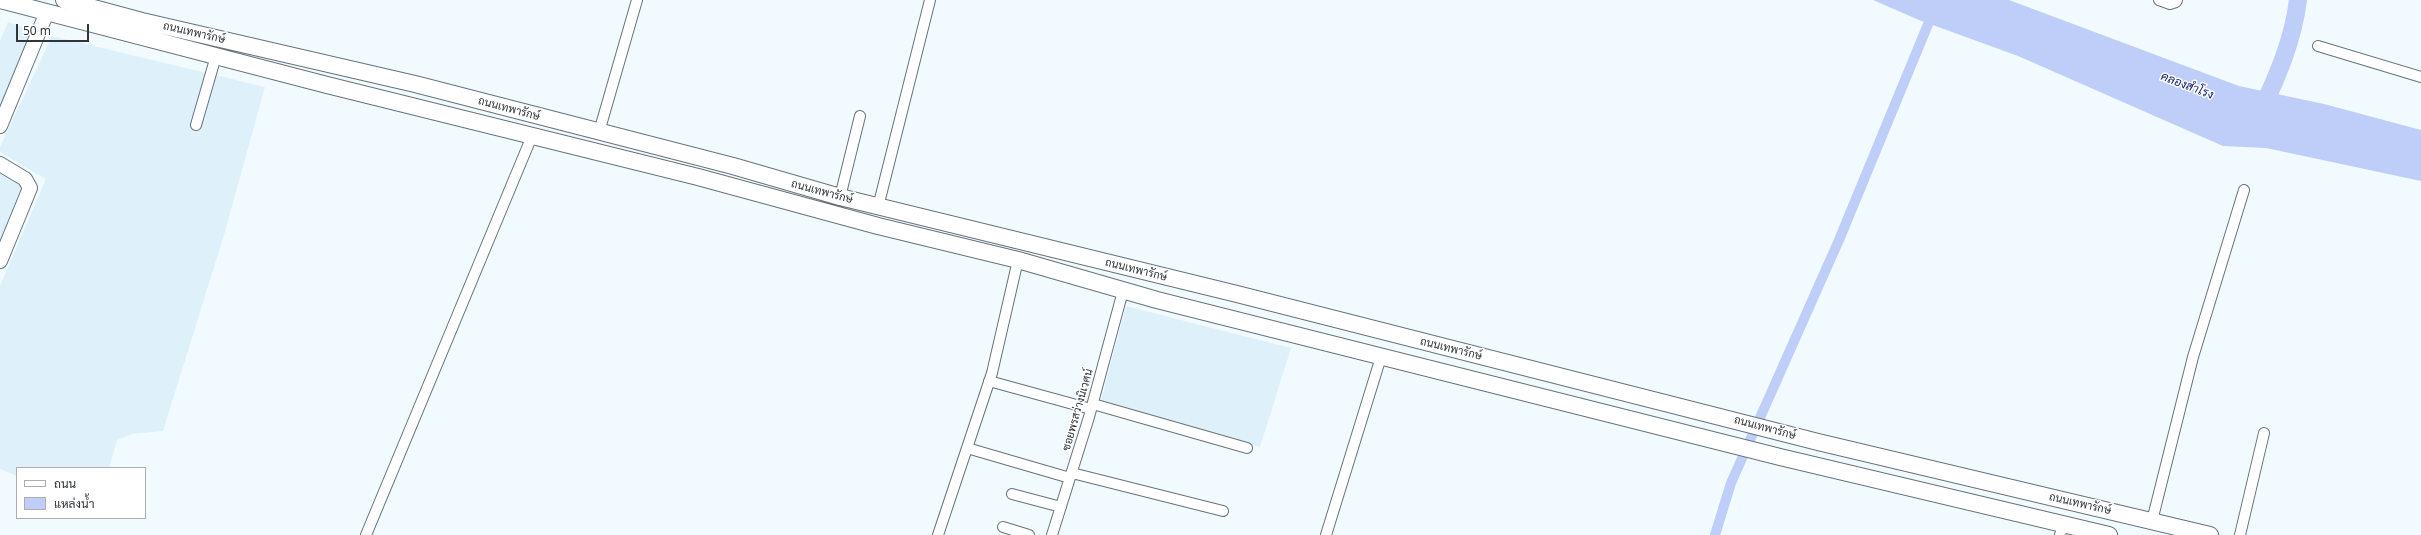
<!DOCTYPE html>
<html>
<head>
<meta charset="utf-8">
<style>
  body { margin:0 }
  #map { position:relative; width:2421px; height:535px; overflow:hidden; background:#f1faff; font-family:"Noto Sans",Sarabun,sans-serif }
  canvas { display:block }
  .legend { position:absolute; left:16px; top:467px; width:130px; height:52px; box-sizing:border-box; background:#fff; border:1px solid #acaeaf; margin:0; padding:5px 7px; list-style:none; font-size:12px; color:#303538 }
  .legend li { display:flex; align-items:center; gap:8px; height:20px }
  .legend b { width:20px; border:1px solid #acaeaf }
  .scale { position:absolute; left:16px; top:24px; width:73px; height:18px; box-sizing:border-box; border:2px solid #303538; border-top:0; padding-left:5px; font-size:12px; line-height:14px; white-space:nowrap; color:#303538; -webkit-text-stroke:3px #fff; paint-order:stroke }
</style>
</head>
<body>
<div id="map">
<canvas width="2421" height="535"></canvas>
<ul class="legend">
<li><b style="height:5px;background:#fff"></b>ถนน</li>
<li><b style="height:11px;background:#becef9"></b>แหล่งน้ำ</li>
</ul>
<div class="scale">50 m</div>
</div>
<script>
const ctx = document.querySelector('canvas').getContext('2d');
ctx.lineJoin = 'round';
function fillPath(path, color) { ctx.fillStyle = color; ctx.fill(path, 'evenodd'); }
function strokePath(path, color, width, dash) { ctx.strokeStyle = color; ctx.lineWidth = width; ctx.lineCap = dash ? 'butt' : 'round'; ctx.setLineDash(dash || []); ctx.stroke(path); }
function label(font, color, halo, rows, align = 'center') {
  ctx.font = font + ' "Noto Sans",Sarabun,sans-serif'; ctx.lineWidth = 3; ctx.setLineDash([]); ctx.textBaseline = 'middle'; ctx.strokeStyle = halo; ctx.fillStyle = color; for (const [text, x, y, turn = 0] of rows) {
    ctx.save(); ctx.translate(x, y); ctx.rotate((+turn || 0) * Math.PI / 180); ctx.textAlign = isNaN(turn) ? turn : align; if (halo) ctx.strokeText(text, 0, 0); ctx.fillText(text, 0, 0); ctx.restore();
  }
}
const built = new Path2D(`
  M 8,22 L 36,32 L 0,120 L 0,41 Z
  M 52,36 L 265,87 L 224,235 L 163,431 L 132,434 L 117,440 L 109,468 L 17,468 L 17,476 L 0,469 L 0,286 L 46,179 L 0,152 L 0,147 Z
  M 0,168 L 29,183 L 0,252 Z
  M 1126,306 L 1291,348 L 1260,447 L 1100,404 Z`);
const water = new Path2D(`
  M 1873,0 L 2009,0 L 2239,86 L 2324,104 L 2421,130 L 2421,181 L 2266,148 L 2223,146 L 2018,56 L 1919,20 Z`);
const canal = new Path2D(`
  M 1715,535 L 1731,483 L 1839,240 L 1938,0`);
const river = new Path2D(`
  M 2261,111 C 2278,75 2293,40 2298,0`);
const street = new Path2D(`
  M 2159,0 L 2170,4 L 2176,2 L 2177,0
  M 2318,46 L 2421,77
  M 196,125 L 216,56
  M 599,132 L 637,0
  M 840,197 L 860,116
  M 878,207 L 930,0
  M 989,381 L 1091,409
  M 1093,404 L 1247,448
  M 967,448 L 1070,478
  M 1072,473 L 1223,511
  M 1012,494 L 1061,507
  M 2152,521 L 2193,357 L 2244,190
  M 1003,527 L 1029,535
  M 366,535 L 532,136
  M 938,535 L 992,373 L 1018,260
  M 1052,535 L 1089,417 L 1123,291
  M 1326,535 L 1381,357
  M 2060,535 L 2063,524
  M 2240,535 L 2264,433`);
const secondary = new Path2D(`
  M 0,126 L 47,12
  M 0,164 L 25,179 L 30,188 L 0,261`);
const primary = new Path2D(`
  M 0,0 L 327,85 L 698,177 L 878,226 L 1018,260 L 1157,300 L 1780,457 L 2109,535
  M 64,0 L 142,21 L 415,84 L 733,166 L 840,197 L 1237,294 L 1818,442 L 2210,535`);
const streetNames = [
  ["ถนนเทพารักษ์",194,33,13],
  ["ถนนเทพารักษ์",509,109,15],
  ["ถนนเทพารักษ์",822,192,15],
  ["ถนนเทพารักษ์",1136,270,14],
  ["ถนนเทพารักษ์",1451,349,14],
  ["ซอยพรสว่างนิเวศน์",1078,410,-74],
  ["ถนนเทพารักษ์",1765,428,15],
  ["ถนนเทพารักษ์",2080,504,13]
];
const waterNames = [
  ["คลองสำโรง",2187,86,21]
];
fillPath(built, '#def0fa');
fillPath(water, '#becef9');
strokePath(canal, '#becef9', 10);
strokePath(river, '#becef9', 18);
strokePath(street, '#67737b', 12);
strokePath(secondary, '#67737b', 16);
strokePath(primary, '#67737b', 18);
strokePath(street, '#fff', 10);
strokePath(secondary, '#fff', 14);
strokePath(primary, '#fff', 16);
label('11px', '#303538', '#fff', streetNames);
label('italic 12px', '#121d6a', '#fff', waterNames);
</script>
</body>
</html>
